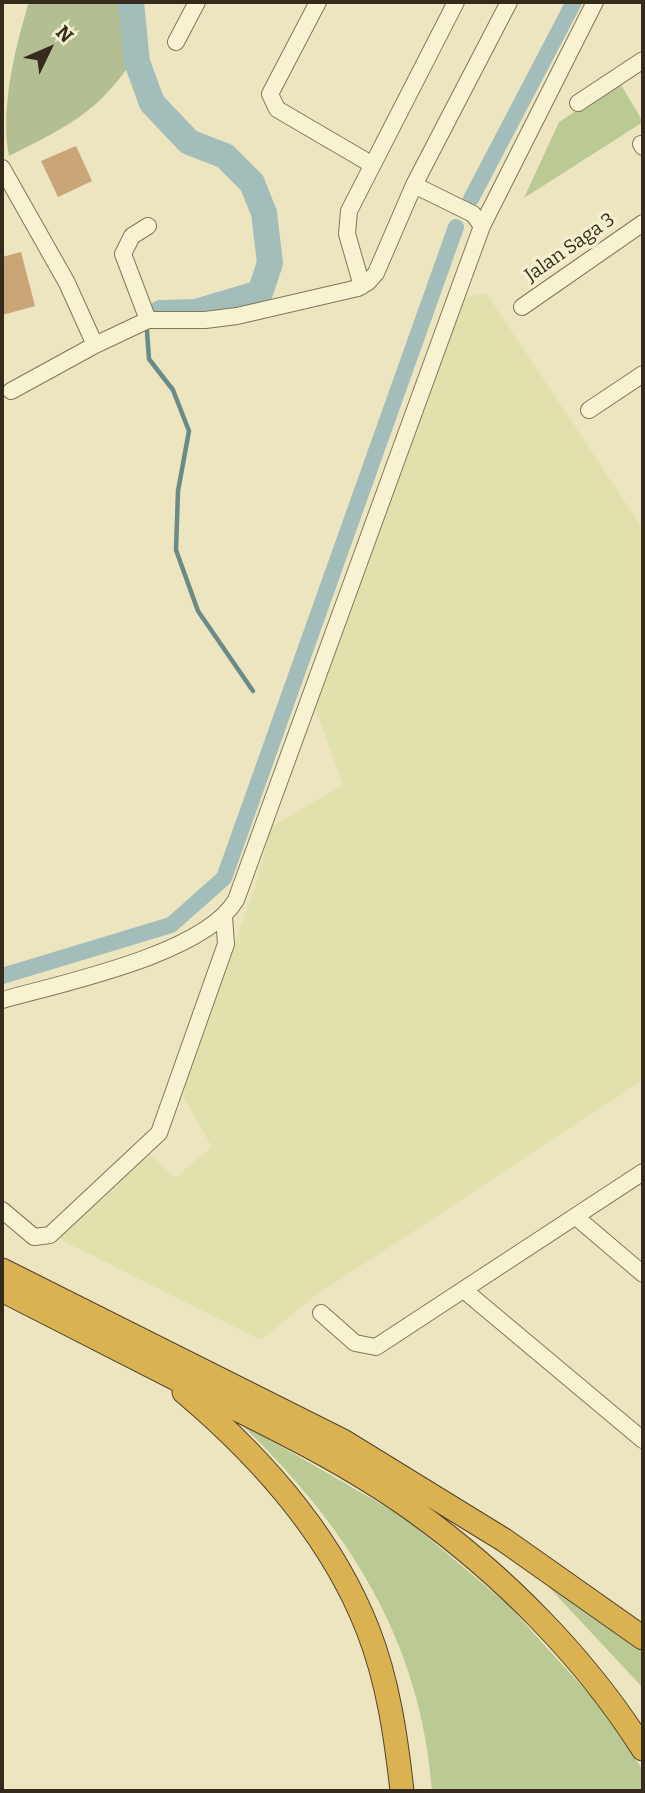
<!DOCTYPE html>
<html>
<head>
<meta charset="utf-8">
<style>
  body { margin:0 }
  #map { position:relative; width:645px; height:1793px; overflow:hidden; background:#ece5c0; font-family:Bitter,serif }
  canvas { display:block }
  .frame { position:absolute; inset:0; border:4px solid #342b1c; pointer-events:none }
  .north { position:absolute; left:14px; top:14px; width:70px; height:70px; -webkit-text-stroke:5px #f4efcf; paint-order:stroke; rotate:46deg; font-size:19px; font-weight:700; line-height:28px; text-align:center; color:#342b1c }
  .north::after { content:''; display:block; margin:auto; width:24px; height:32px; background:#342b1c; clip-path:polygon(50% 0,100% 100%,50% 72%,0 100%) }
</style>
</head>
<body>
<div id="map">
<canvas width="645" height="1793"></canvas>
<div class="frame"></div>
<div class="north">N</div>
</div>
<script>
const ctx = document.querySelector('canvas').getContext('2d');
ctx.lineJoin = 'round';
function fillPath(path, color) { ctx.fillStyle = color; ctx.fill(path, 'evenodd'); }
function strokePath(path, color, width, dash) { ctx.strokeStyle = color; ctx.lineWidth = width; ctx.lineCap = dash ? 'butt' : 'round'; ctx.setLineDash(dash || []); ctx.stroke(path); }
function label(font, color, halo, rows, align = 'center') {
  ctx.font = font + ' Bitter,serif'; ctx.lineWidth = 7; ctx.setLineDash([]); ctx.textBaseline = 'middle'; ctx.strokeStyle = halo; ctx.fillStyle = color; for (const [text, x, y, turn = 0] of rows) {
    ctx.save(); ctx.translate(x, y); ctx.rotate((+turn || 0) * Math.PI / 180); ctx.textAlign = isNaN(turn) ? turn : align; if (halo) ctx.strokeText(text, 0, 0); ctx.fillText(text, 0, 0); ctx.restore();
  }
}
const farmland = new Path2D(`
  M 486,293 L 643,529 L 643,1080 L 315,1296 L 261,1340 L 58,1238 L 149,1153 L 175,1178 L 212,1147 L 184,1098 L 186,1066 L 206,1023 L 256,884 L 271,827 L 343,785 L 314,704 L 459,299 Z`);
const green = new Path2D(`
  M 620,83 L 643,122 L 524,198 L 559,122 Z
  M 239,1422 L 405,1518 L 507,1604 L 609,1716 L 643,1771 L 643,1791 L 432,1791 C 421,1639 346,1525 239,1422 Z
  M 532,1569 L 643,1650 L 643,1688 Z`);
const cemetery = new Path2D(`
  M 29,2 L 119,2 L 132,61 C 97,114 64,128 9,156 C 0,110 15,47 29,2 Z`);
const stream = new Path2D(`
  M 147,331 L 149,359 L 173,390 L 189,431 L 178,491 L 176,550 L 198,611 L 253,691`);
const canal = new Path2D(`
  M 471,199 L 574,2
  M 2,976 L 171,925 L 224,878 L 456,227`);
const river = new Path2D(`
  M 131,2 L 137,62 L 152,103 L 189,142 L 225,156 L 252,183 L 264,213 L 270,263 L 260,293 L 196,312 L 161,313`);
const building = new Path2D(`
  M 76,146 L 92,181 L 58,197 L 41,161 Z
  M 21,252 L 35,306 L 2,315 L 2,257 Z`);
const minor = new Path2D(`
  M 318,2 L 270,94 L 277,109 L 371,164
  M 176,42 L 197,2
  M 578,103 L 643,60
  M 641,144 L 643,147
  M 2,168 L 67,283 L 95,345 L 148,320 L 205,320 L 237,316 L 358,288 L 368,282 L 376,273 L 414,185 L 509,2
  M 414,185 L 473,214 L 482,226
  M 148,226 L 132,236 L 123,254 L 148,320
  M 362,286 L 347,234 L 349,211 L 456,2
  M 522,307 L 643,223
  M 11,391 L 95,345
  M 589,410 L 643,374
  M 2,1000 C 63,983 204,954 236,900 L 482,226 L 595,2
  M 2,1210 L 34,1237 L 50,1235 L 159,1133 L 226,944 L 224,917
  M 576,1217 L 643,1274
  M 465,1291 L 643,1440
  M 321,1313 L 355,1343 L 376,1347 L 643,1172`);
const highway = new Path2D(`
  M 2,1270 L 343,1441 L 504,1540 L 643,1638
  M 2,1290 C 68,1324 134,1358 200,1391 C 273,1427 347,1463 413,1510 C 502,1574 584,1656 643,1749
  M 184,1392 C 261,1457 331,1535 368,1630 C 388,1681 396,1737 402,1791`);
const streetNames = [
  ["Jalan Saga 3",570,248,-35]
];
fillPath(farmland, '#e1e1ad');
fillPath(green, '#bbc994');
fillPath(cemetery, '#b3be93');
strokePath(stream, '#6a8b88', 4.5);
strokePath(canal, '#a3beba', 16);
strokePath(river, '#a3beba', 26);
fillPath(building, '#c9a577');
strokePath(minor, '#847658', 18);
strokePath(highway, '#52442d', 25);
strokePath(minor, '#f7f2d2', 16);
strokePath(highway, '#dab252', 23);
label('19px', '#342b1c', '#f4efcf', streetNames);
</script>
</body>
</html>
